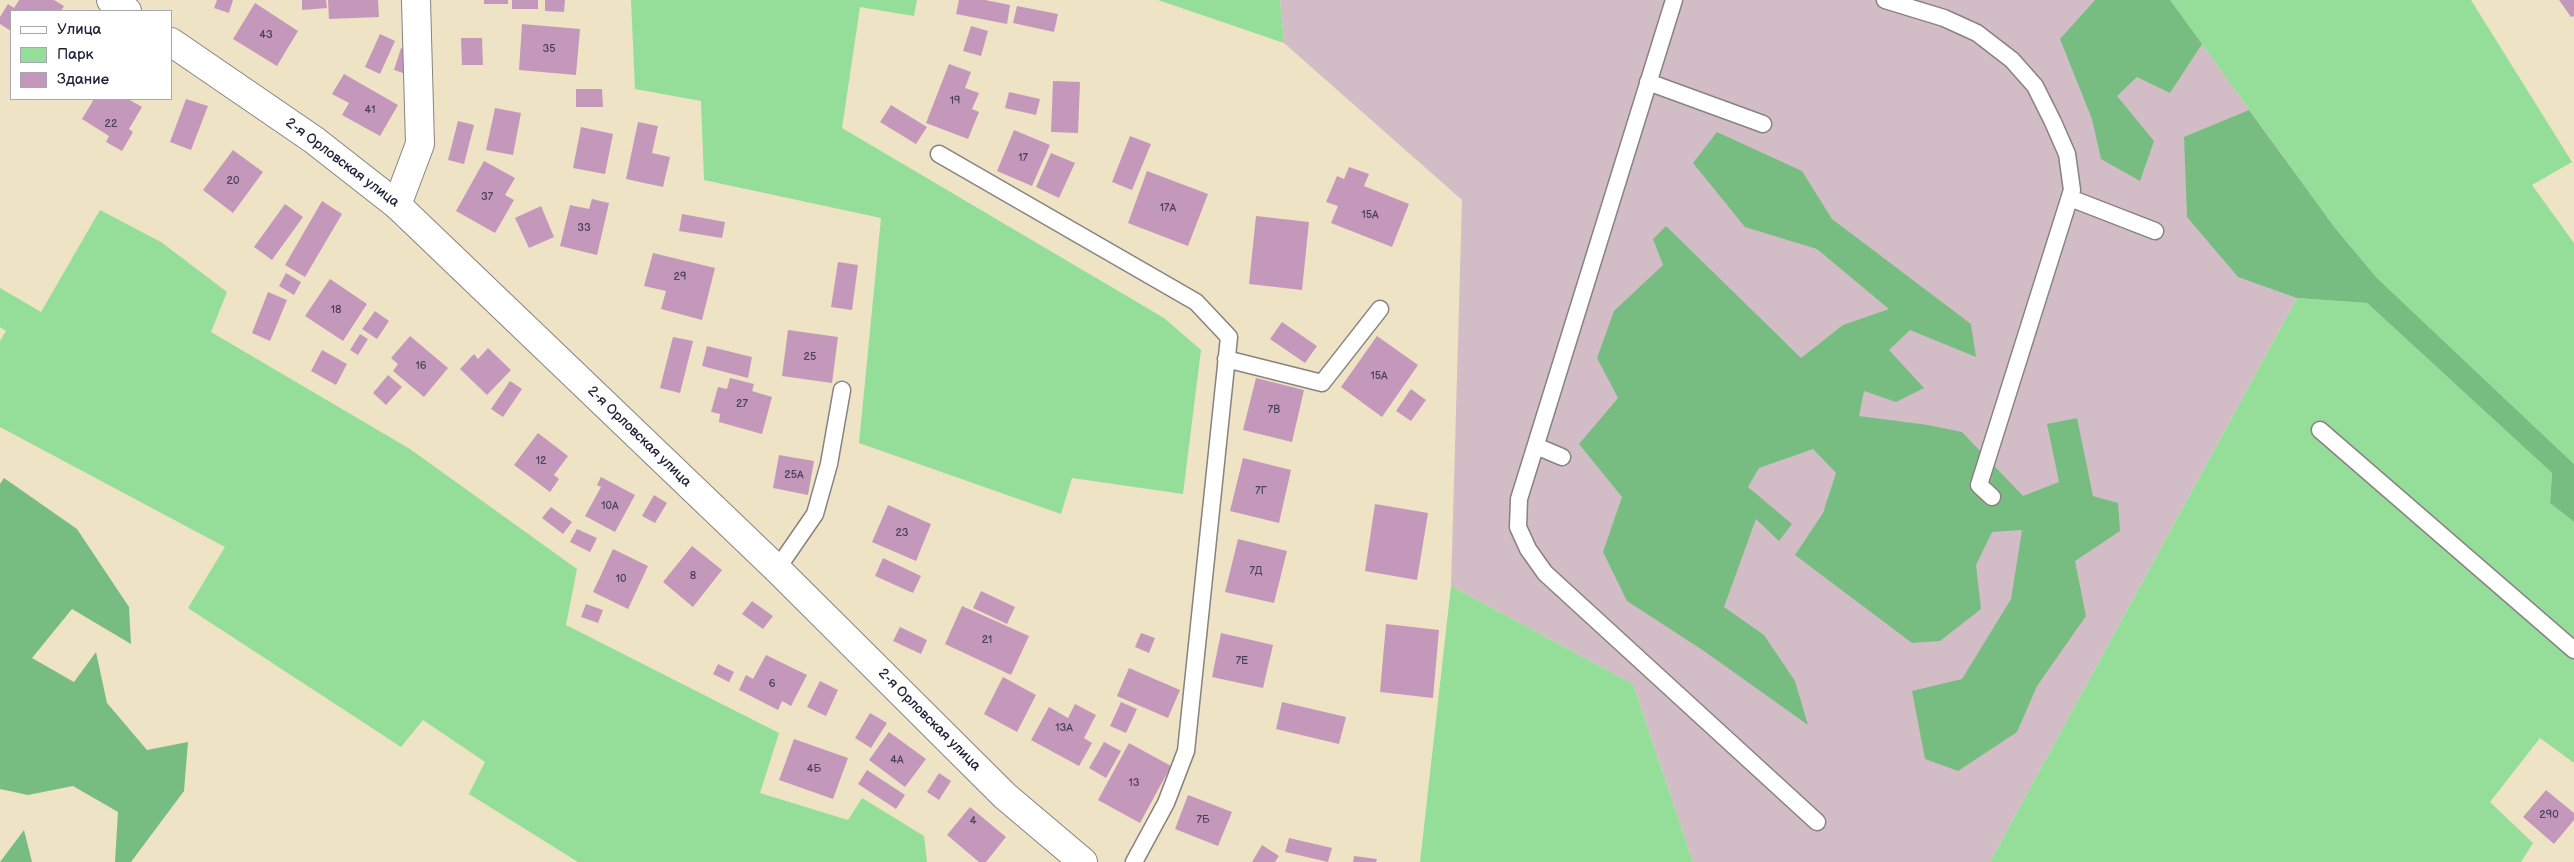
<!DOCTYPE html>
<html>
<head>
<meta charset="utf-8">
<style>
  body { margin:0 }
  #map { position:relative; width:2574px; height:862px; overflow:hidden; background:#efe3c5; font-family:"Balsamiq Sans",sans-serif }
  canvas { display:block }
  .legend { position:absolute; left:10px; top:10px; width:162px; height:90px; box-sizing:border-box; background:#fff; border:1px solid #a7a7b1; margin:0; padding:6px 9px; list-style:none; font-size:15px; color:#22223b }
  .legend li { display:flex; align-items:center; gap:10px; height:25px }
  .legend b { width:25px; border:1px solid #a7a7b1 }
</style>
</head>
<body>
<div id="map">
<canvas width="2574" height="862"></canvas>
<ul class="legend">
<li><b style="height:6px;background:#fff"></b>Улица</li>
<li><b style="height:14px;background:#94de99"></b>Парк</li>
<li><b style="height:14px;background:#c498bb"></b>Здание</li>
</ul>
</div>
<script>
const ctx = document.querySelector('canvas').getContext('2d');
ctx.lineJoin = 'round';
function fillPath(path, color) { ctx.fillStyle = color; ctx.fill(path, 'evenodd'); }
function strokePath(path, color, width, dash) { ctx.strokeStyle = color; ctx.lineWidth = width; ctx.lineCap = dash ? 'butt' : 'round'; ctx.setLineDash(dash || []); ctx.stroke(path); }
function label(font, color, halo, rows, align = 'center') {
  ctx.font = font + ' "Balsamiq Sans",sans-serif'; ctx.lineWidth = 4; ctx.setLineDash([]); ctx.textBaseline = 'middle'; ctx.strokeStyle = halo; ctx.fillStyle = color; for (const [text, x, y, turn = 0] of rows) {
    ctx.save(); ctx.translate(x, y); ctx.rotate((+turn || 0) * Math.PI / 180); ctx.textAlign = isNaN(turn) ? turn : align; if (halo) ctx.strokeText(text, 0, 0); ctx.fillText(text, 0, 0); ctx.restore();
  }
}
const industrial = new Path2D(`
  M 1280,0 L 2170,0 L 2335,228 L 1990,862 L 1693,862 L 1633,684 L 1451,586 L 1462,200 L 1284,43 Z`);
const green = new Path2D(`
  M 631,0 L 917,0 L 914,16 L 860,7 L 842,128 L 1164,318 L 1201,350 L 1183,494 L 1072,478 L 1061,514 L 859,443 L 881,218 L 704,180 L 701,101 L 635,89 Z
  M 1158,0 L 1280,0 L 1284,43 Z
  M 2170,0 L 2471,0 L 2572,162 L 2532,185 L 2574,243 L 2574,464 L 2377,278 L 2335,228 Z
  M 100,210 L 161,242 L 227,292 L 211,332 L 410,449 L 577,569 L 566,625 L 779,733 L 760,793 L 848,820 L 862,798 L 924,836 L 927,862 L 578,862 L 469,794 L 485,762 L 423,720 L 401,747 L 188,608 L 225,547 L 0,427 L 0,341 L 6,331 L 0,327 L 0,288 L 41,312 Z
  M 2297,298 L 2367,303 L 2552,473 L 2550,503 L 2574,522 L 2574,763 L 2540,738 L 2490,802 L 2533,843 L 2521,862 L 1990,862 Z
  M 1451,586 L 1633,684 L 1693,862 L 1420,862 Z`);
const forest = new Path2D(`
  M 2095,0 L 2170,0 L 2202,44 L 2170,93 L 2137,77 L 2117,96 L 2154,141 L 2140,181 L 2101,159 L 2092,119 L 2060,39 Z
  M 2249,110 L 2335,228 L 2377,278 L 2574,464 L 2574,522 L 2550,503 L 2552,473 L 2367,303 L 2297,298 L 2238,277 L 2187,217 L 2184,137 Z
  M 1717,132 L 1802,171 L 1832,219 L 1971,324 L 1976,357 L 1910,330 L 1889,350 L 1924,388 L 1896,402 L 1864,391 L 1859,416 L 1928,425 L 1962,432 L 2023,496 L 2059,482 L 2047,424 L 2077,418 L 2093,496 L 2118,503 L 2120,531 L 2075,561 L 2086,616 L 2037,686 L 2017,732 L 1958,771 L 1925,759 L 1912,691 L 1962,679 L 2011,599 L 2022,530 L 1992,532 L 1976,565 L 1981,609 L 1940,641 L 1912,643 L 1795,555 L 1823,513 L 1836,473 L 1813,449 L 1759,468 L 1748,487 L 1792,524 L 1779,541 L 1756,519 L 1724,607 L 1764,635 L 1795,681 L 1808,725 L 1704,651 L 1627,601 L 1603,552 L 1622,497 L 1579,444 L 1618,398 L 1597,358 L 1614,311 L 1663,265 L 1653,239 L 1666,226 L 1801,358 L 1843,325 L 1889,309 L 1817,249 L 1745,227 L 1693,163 Z
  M 4,478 L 77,529 L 129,607 L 131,644 L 72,609 L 32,658 L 74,682 L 96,652 L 107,703 L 147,750 L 188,742 L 184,791 L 131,862 L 115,862 L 118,812 L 73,786 L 28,795 L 0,789 L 0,484 Z
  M 24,830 L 32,862 L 0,862 Z`);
const building = new Path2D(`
  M 19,0 L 54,0 L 64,6 L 61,11 L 11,11 L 11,31 L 0,24 L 0,17 L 8,4 L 14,8 Z
  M 217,0 L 233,0 L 229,13 L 214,8 Z
  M 302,0 L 326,0 L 327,8 L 302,10 Z
  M 328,0 L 378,0 L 379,17 L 329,19 Z
  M 484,0 L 508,0 L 508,4 L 484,4 Z
  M 512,0 L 538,0 L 538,9 L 512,9 Z
  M 545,0 L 565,0 L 564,12 L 545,11 Z
  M 959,0 L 985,0 L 1010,5 L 1007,24 L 956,14 Z
  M 2559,0 L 2574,0 L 2574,16 L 2571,17 Z
  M 255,3 L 298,31 L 277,66 L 233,39 Z
  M 1017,6 L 1058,14 L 1054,32 L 1013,23 Z
  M 522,24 L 580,29 L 576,75 L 519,70 Z
  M 971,26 L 988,31 L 981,56 L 963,51 Z
  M 380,34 L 395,41 L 380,74 L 365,67 Z
  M 461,38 L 482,38 L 483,65 L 462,65 Z
  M 401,48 L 413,52 L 406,74 L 394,70 Z
  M 949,64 L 971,72 L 965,88 L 979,93 L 972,109 L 979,112 L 968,139 L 926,123 Z
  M 344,74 L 398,105 L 380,136 L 342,115 L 349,103 L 332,94 Z
  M 1053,81 L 1080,82 L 1078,133 L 1051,132 Z
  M 576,89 L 602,89 L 603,107 L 576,107 Z
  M 1009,92 L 1040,99 L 1036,115 L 1005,108 Z
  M 94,99 L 128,99 L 142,107 L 129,129 L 133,132 L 122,151 L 106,142 L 109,136 L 82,119 Z
  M 186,99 L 208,106 L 191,150 L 170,142 Z
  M 891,105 L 927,127 L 916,144 L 880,122 Z
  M 495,108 L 521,113 L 513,155 L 486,150 Z
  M 458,121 L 474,125 L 464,164 L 448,160 Z
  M 638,122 L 658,126 L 652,153 L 670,157 L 663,187 L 626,179 Z
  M 581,127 L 613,134 L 605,174 L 573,168 Z
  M 1014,130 L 1050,145 L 1032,186 L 997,171 Z
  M 1130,136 L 1151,144 L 1132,190 L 1112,182 Z
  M 233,150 L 263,172 L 233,213 L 203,190 Z
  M 1051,153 L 1075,163 L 1059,198 L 1036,187 Z
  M 484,161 L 515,178 L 505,195 L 514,200 L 495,233 L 456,211 Z
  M 1349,167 L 1369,174 L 1364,186 L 1409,204 L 1392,247 L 1331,223 L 1338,206 L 1326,202 L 1337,176 L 1344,179 Z
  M 1147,171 L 1208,194 L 1188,246 L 1128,223 Z
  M 592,199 L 609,203 L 597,255 L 560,246 L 570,205 L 589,209 Z
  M 322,201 L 342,214 L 305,277 L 285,265 Z
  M 285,204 L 303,217 L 272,260 L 254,247 Z
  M 541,206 L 554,237 L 529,248 L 515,218 Z
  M 682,214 L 725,222 L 722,238 L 679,231 Z
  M 1256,216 L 1309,222 L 1302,290 L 1249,284 Z
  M 653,253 L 715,268 L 702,320 L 661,309 L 666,291 L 644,286 Z
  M 838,262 L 858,265 L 852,310 L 831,307 Z
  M 286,273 L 301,282 L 294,295 L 279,286 Z
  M 330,279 L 367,304 L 343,341 L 305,316 Z
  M 268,292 L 287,300 L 270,341 L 252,333 Z
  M 375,311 L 389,321 L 377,339 L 362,329 Z
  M 1282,322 L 1317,346 L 1305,363 L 1270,339 Z
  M 788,330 L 838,337 L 832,383 L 782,376 Z
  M 360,334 L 368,339 L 358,355 L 350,350 Z
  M 410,336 L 448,368 L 424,397 L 393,371 L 398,364 L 391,358 Z
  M 1377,336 L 1418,365 L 1382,417 L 1341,387 Z
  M 673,337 L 693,341 L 680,393 L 660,388 Z
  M 707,346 L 752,357 L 748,378 L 702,366 Z
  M 488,348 L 511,370 L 487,395 L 460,369 L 474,354 L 478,359 Z
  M 322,350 L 347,364 L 336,385 L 311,371 Z
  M 388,375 L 402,387 L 386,405 L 373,393 Z
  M 730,378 L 754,384 L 752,391 L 772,397 L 762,434 L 719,422 L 720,414 L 711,412 L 718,387 L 727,389 Z
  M 1256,378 L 1304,390 L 1292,442 L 1243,430 Z
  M 510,381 L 522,389 L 503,417 L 491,409 Z
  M 1411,389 L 1426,400 L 1411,421 L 1396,411 Z
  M 538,433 L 568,456 L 554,475 L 559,479 L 550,492 L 514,465 Z
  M 779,455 L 814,461 L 808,495 L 773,488 Z
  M 1243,458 L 1291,470 L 1279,523 L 1230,511 Z
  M 601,477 L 635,495 L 615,532 L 585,516 L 601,487 L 597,485 Z
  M 654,495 L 667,503 L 655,523 L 642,516 Z
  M 1375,504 L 1428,513 L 1417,580 L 1365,571 Z
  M 888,505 L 931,524 L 916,561 L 872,542 Z
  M 551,507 L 572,522 L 563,534 L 542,518 Z
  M 577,529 L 597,538 L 590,552 L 570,542 Z
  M 1238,539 L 1287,551 L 1274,603 L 1225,592 Z
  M 692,546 L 722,570 L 693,607 L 663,582 Z
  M 613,549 L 648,566 L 628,609 L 593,592 Z
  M 883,558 L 921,576 L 913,593 L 875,576 Z
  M 981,591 L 1015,607 L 1007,624 L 973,608 Z
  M 752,601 L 773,616 L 763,629 L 742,614 Z
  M 586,604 L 603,610 L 598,623 L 581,617 Z
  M 962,606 L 1029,636 L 1011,675 L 945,644 Z
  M 1386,624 L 1439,630 L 1433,698 L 1380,692 Z
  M 900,627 L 927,640 L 921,654 L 893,641 Z
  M 1141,633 L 1155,638 L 1149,653 L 1135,647 Z
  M 1221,633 L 1273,645 L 1263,688 L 1212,677 Z
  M 766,655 L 807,675 L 791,706 L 782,701 L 778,710 L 739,690 L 746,675 L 753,679 Z
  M 718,664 L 734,672 L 729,682 L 713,674 Z
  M 1129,668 L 1180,690 L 1168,718 L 1117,696 Z
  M 1003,677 L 1036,695 L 1017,732 L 984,714 Z
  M 820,681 L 838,690 L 826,716 L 807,707 Z
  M 1121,702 L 1137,709 L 1126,733 L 1110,726 Z
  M 1282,702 L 1346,717 L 1339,744 L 1276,729 Z
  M 1075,704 L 1096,715 L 1084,738 L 1092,743 L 1079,766 L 1031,740 L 1049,707 L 1068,718 Z
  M 870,713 L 887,723 L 871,748 L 855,738 Z
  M 889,732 L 926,759 L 905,787 L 869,760 Z
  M 794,739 L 848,758 L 833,799 L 779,780 Z
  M 1104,742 L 1121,751 L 1106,778 L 1089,768 Z
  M 1129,743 L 1171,766 L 1140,823 L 1098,800 Z
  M 867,770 L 905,795 L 896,809 L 858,784 Z
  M 939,773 L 951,781 L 939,800 L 927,792 Z
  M 2546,790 L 2574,813 L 2574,820 L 2554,844 L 2523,817 Z
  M 1188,795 L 1232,812 L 1218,846 L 1175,829 Z
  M 970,807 L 1006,837 L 986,862 L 979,862 L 947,835 Z
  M 1289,838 L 1332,848 L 1328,862 L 1285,852 Z
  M 1262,845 L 1279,856 L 1275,862 L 1252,862 Z
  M 1354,856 L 1377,859 L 1376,862 L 1353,862 Z`);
const service = new Path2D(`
  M 1674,0 L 1519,499 L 1518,527 L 1528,549 L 1545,573 L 1817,822
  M 1885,0 L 1944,18 L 1977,33 L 2012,60 L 2035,86 L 2053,122 L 2067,154 L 2072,190 L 1979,485 L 1992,497
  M 1648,82 L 1763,124
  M 939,154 L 1196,302 L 1229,337 L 1186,751 L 1166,803 L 1134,862
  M 2070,198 L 2155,231
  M 1226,359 L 1322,383 L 1380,309
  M 2320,430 L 2574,650
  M 1536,446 L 1562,457
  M 777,569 L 815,514 L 829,464 L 842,390`);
const minor = new Path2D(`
  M 397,205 L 420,144 L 416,0`);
const tertiary = new Path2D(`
  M 111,0 L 127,11
  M 171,42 L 314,140 L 397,205 L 777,569 L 1005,796 L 1083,862`);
const numberNames = [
  ["43",266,35],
  ["35",549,49],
  ["19",955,101],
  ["41",370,110],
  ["22",111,124],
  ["17",1023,158],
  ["20",233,181],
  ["37",487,197],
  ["17А",1168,208],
  ["15А",1370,215],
  ["33",584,228],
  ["29",680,277],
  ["18",336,310],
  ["25",810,357],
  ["16",421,366],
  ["15А",1379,376],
  ["27",742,404],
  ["7В",1274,410],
  ["12",541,461],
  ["25А",794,475],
  ["7Г",1261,491],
  ["10А",610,506],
  ["23",902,533],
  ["7Д",1256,571],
  ["8",693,576],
  ["10",621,579],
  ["21",987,640],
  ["7Е",1242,661],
  ["6",772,684],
  ["13А",1064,728],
  ["4А",897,760],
  ["4Б",814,769],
  ["13",1134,783],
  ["290",2549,815],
  ["7Б",1203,820],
  ["4",973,821]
];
const streetNames = [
  ["2-я Орловская улица",342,163,37],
  ["2-я Орловская улица",639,437,44],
  ["2-я Орловская улица",929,720,45]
];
fillPath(industrial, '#d2bdc7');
fillPath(green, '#94de99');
fillPath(forest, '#77bd81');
fillPath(building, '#c498bb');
strokePath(service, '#888280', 19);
strokePath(minor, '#888280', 30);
strokePath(tertiary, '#888280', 30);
strokePath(service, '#fff', 16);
strokePath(minor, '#fff', 28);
strokePath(tertiary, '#fff', 28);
label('11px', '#4a405b', null, numberNames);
label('14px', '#22223b', '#fff', streetNames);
</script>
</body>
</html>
